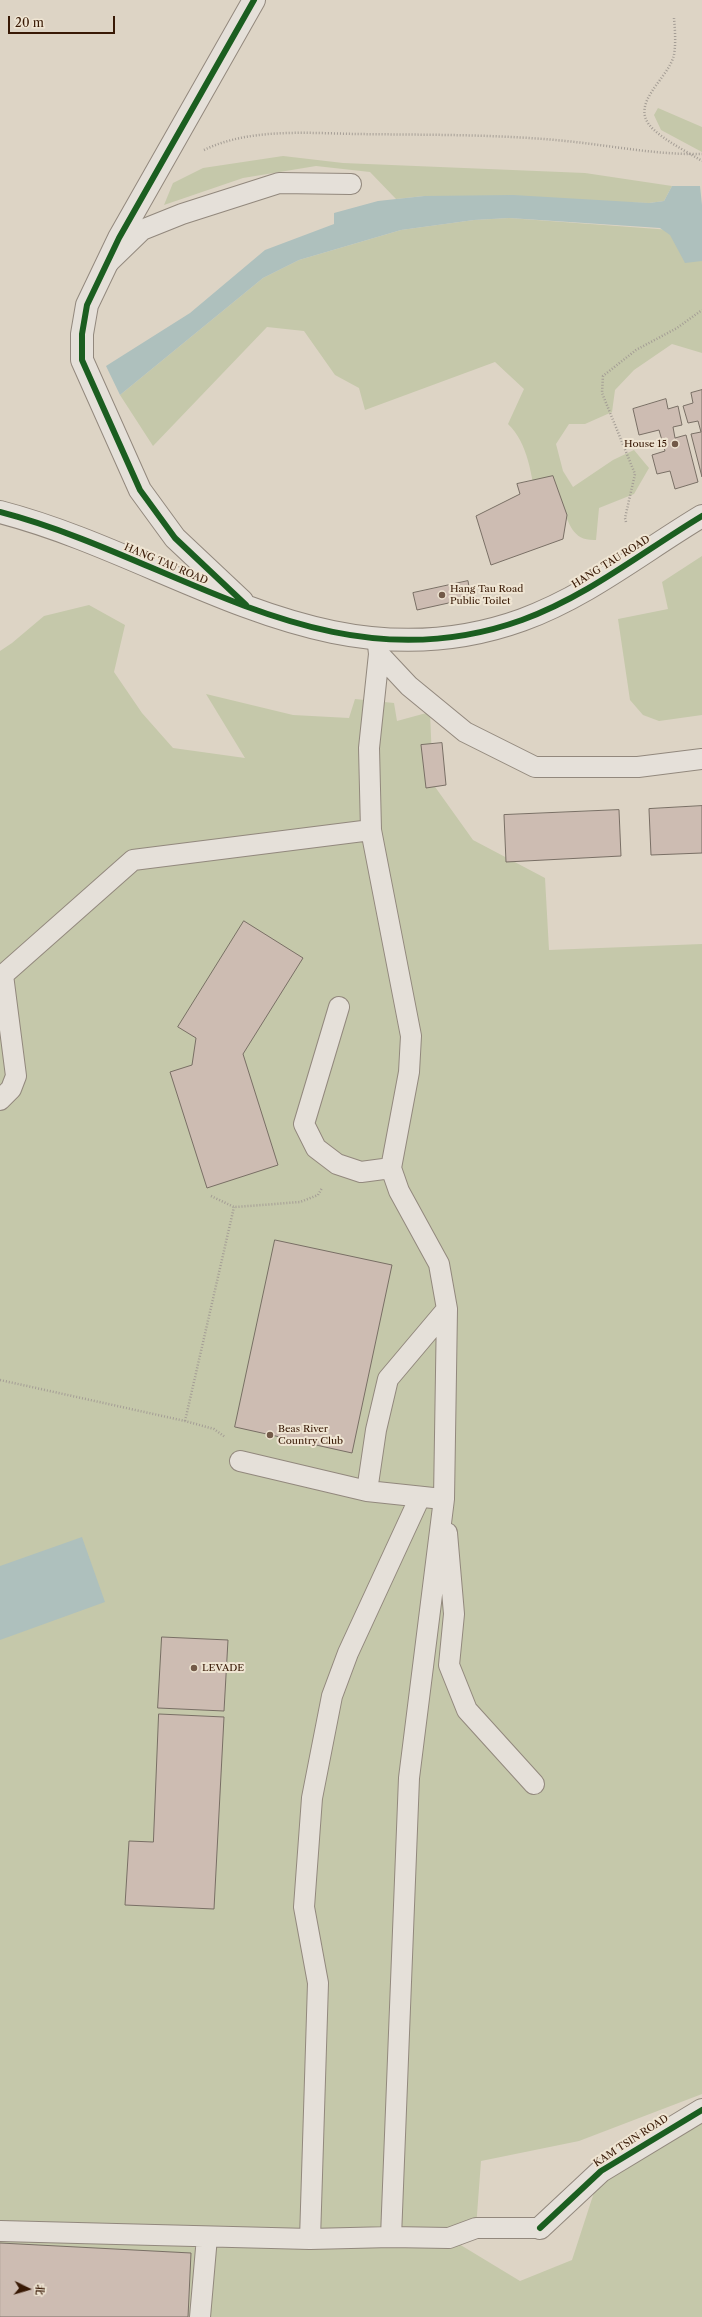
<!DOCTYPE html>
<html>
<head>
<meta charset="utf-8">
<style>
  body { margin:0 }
  #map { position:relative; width:702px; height:2317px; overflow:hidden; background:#ddd4c5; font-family:"Libre Caslon Text","Noto Serif SC",serif }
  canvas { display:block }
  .north { position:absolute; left:8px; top:2269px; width:40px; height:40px; -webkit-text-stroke:3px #efe5d3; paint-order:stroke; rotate:95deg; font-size:11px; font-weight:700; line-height:16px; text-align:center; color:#381905 }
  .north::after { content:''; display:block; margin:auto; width:14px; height:18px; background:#381905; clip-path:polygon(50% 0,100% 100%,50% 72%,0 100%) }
  .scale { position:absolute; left:8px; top:16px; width:107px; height:18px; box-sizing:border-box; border:2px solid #381905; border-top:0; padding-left:5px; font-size:12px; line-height:14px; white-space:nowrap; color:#381905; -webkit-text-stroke:3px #efe5d3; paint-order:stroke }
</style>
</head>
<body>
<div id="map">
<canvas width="702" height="2317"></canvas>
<div class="north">北</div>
<div class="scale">20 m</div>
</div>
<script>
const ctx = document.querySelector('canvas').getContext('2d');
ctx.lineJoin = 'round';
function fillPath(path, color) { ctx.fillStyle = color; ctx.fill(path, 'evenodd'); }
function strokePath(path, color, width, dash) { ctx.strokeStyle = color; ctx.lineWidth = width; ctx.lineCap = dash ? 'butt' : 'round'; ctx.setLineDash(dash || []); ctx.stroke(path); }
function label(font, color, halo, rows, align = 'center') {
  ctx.font = font + ' "Libre Caslon Text",serif'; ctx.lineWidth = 4; ctx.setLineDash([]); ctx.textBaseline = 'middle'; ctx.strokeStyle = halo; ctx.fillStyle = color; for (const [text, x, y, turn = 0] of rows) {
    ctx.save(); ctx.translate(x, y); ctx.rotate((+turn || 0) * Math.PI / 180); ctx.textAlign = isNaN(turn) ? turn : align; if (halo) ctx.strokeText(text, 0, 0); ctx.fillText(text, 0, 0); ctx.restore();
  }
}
const green = new Path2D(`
  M 658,108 L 702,127 L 702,152 L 661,130 L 654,115 Z
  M 283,156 L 343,163 L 585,173 L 672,186 L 664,201 L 649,203 L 424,196 L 396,199 L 370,172 L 316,166 L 243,178 L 164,205 L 173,183 L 203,168 Z
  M 509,218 L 671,230 L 702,260 L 702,353 L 672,344 L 634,370 L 615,390 L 612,412 L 585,424 L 569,424 L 556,444 L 563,471 L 573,487 L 613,460 L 634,450 L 649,468 L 634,494 L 599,508 L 596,540 C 572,541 570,524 561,505 L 536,503 C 532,476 528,443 508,424 L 524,389 L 495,362 L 365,410 L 359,388 L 335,375 L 304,331 L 267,327 L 153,446 L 120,395 L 263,278 L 299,260 L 401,230 L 474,220 Z
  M 702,556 L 702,715 L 659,721 L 643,715 L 630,700 L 618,619 L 668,609 L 662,582 Z
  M 89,605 L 125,625 L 114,672 L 142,713 L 173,748 L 245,758 L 206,694 L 293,715 L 349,718 L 355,699 L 394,703 L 397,721 L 430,712 L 433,784 L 473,840 L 545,878 L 549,950 L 702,944 L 702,2094 L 579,2141 L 481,2161 L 476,2228 L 449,2238 L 520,2281 L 572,2260 L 601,2171 L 702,2117 L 702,2317 L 0,2317 L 0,651 L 12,643 L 44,616 Z`);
const water = new Path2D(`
  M 672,186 L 700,186 L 702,205 L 702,261 L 685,263 L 670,235 L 660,228 L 509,218 L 474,220 L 401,230 L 299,260 L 263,278 L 120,395 L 106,366 L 190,313 L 265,250 L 334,224 L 334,213 L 378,201 L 424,196 L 513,195 L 649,203 L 664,201 Z
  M 82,1537 L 105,1602 L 0,1640 L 0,1566 Z`);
const building = new Path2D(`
  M 702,390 L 702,477 L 691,434 L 701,432 L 698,421 L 688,423 L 683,406 L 693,403 L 691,393 Z
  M 666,399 L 668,409 L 678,406 L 682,425 L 673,427 L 675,438 L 686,435 L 698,482 L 675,489 L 670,471 L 657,474 L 652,455 L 665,451 L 659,430 L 639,435 L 633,409 Z
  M 553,476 L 567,515 L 563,539 L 491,565 L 476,516 L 520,494 L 517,484 Z
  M 468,581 L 471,598 L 417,610 L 413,593 Z
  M 442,743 L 446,785 L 426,788 L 421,745 Z
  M 702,806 L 702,853 L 651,855 L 649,809 Z
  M 619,810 L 621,856 L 506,862 L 504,815 Z
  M 244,921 L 303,958 L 243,1054 L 278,1165 L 207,1188 L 170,1072 L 192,1065 L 196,1038 L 178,1027 Z
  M 275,1240 L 392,1265 L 352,1453 L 235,1427 Z
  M 162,1637 L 228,1640 L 224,1711 L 158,1708 Z
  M 159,1714 L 224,1717 L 214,1909 L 125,1905 L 129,1841 L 153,1842 Z
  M 0,2243 L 191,2253 L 188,2317 L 0,2317 Z`);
const path = new Path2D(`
  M 674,18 C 675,30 676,43 674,55 C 668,80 627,104 653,129 C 667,142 686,151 702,161
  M 204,150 C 249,128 307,133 356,134 C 422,135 489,134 555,140 C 604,144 652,155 702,154
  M 626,522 L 625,518 L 635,474 L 602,393 L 603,376 L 636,350 L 677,328 L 702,310
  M 211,1196 L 234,1207 L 249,1206 L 300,1202 L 318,1195 L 322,1188
  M 0,1380 L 185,1421 L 214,1429 L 225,1437
  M 185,1421 L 234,1207`);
const service = new Path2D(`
  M 109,262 L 142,230 L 182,214 L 279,183 L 351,184
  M 378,645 L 379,654 L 409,686 L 465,732 L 535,767 L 638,767 L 702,759
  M 379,654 L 369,748 L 371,830 L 411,1036 L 409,1072 L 391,1168 L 399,1191 L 439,1264 L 447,1309 L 444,1499 L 409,1778 L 391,2237 L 449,2238 L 476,2228 L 540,2228
  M 339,1007 L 304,1124 L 316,1148 L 337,1164 L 361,1172 L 391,1168
  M 0,1100 L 11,1089 L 16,1076 L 3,975 L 133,860 L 371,830
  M 240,1461 L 367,1491
  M 433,1498 L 367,1491 L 376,1430 L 388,1379 L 447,1309
  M 447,1533 L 454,1614 L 449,1665 L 467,1710 L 534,1784
  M 0,2231 L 310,2239 L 391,2237
  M 310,2239 L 318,1983 L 304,1907 L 312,1798 L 332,1696 L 348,1653 L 420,1497
  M 200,2317 L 207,2237`);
const minor = new Path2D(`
  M 0,512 C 177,558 328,690 522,620 C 588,596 642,552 702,516
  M 242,601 L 175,538 L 140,490 L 82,360 L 82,334 L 87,305 L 119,238 L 254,0
  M 540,2228 L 601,2171 L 702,2110`);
const cycleway = new Path2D(`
  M 0,512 C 177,558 328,690 522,620 C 588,596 642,552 702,516
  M 246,605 L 175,538 L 140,490 L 82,360 L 82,334 L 87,305 L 119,238 L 254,0
  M 540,2228 L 601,2171 L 702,2110`);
const markers = [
  [675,444,4,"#725a48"],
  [442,595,4,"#725a48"],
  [270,1435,4,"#725a48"],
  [194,1668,4,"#725a48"]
];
const poiNames = [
  ["House 15",667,444,"right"],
  ["Hang Tau Road",450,589],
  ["Public Toilet",450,601],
  ["Beas River",278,1429],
  ["Country Club",278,1441],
  ["LEVADE",202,1668]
];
const streetNames = [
  ["HANG TAU ROAD",611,562,-32],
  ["HANG TAU ROAD",166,564,23],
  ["KAM TSIN ROAD",631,2141,-33]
];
fillPath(green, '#c5c8aa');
fillPath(water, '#aec0bd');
fillPath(building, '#cdbcb2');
strokePath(building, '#796f65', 1);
strokePath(service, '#92887d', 22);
strokePath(minor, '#92887d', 24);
strokePath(path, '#a49d95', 2.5, [1, 2]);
strokePath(service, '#e5e0d9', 20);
strokePath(minor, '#e5e0d9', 22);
strokePath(cycleway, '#1b5e20', 6);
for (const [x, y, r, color] of markers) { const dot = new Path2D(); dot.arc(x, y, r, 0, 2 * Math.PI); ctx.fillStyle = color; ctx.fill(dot); strokePath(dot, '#efe5d3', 1.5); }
label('10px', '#381905', '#efe5d3', poiNames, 'left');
label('10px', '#381905', '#efe5d3', streetNames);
</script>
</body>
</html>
